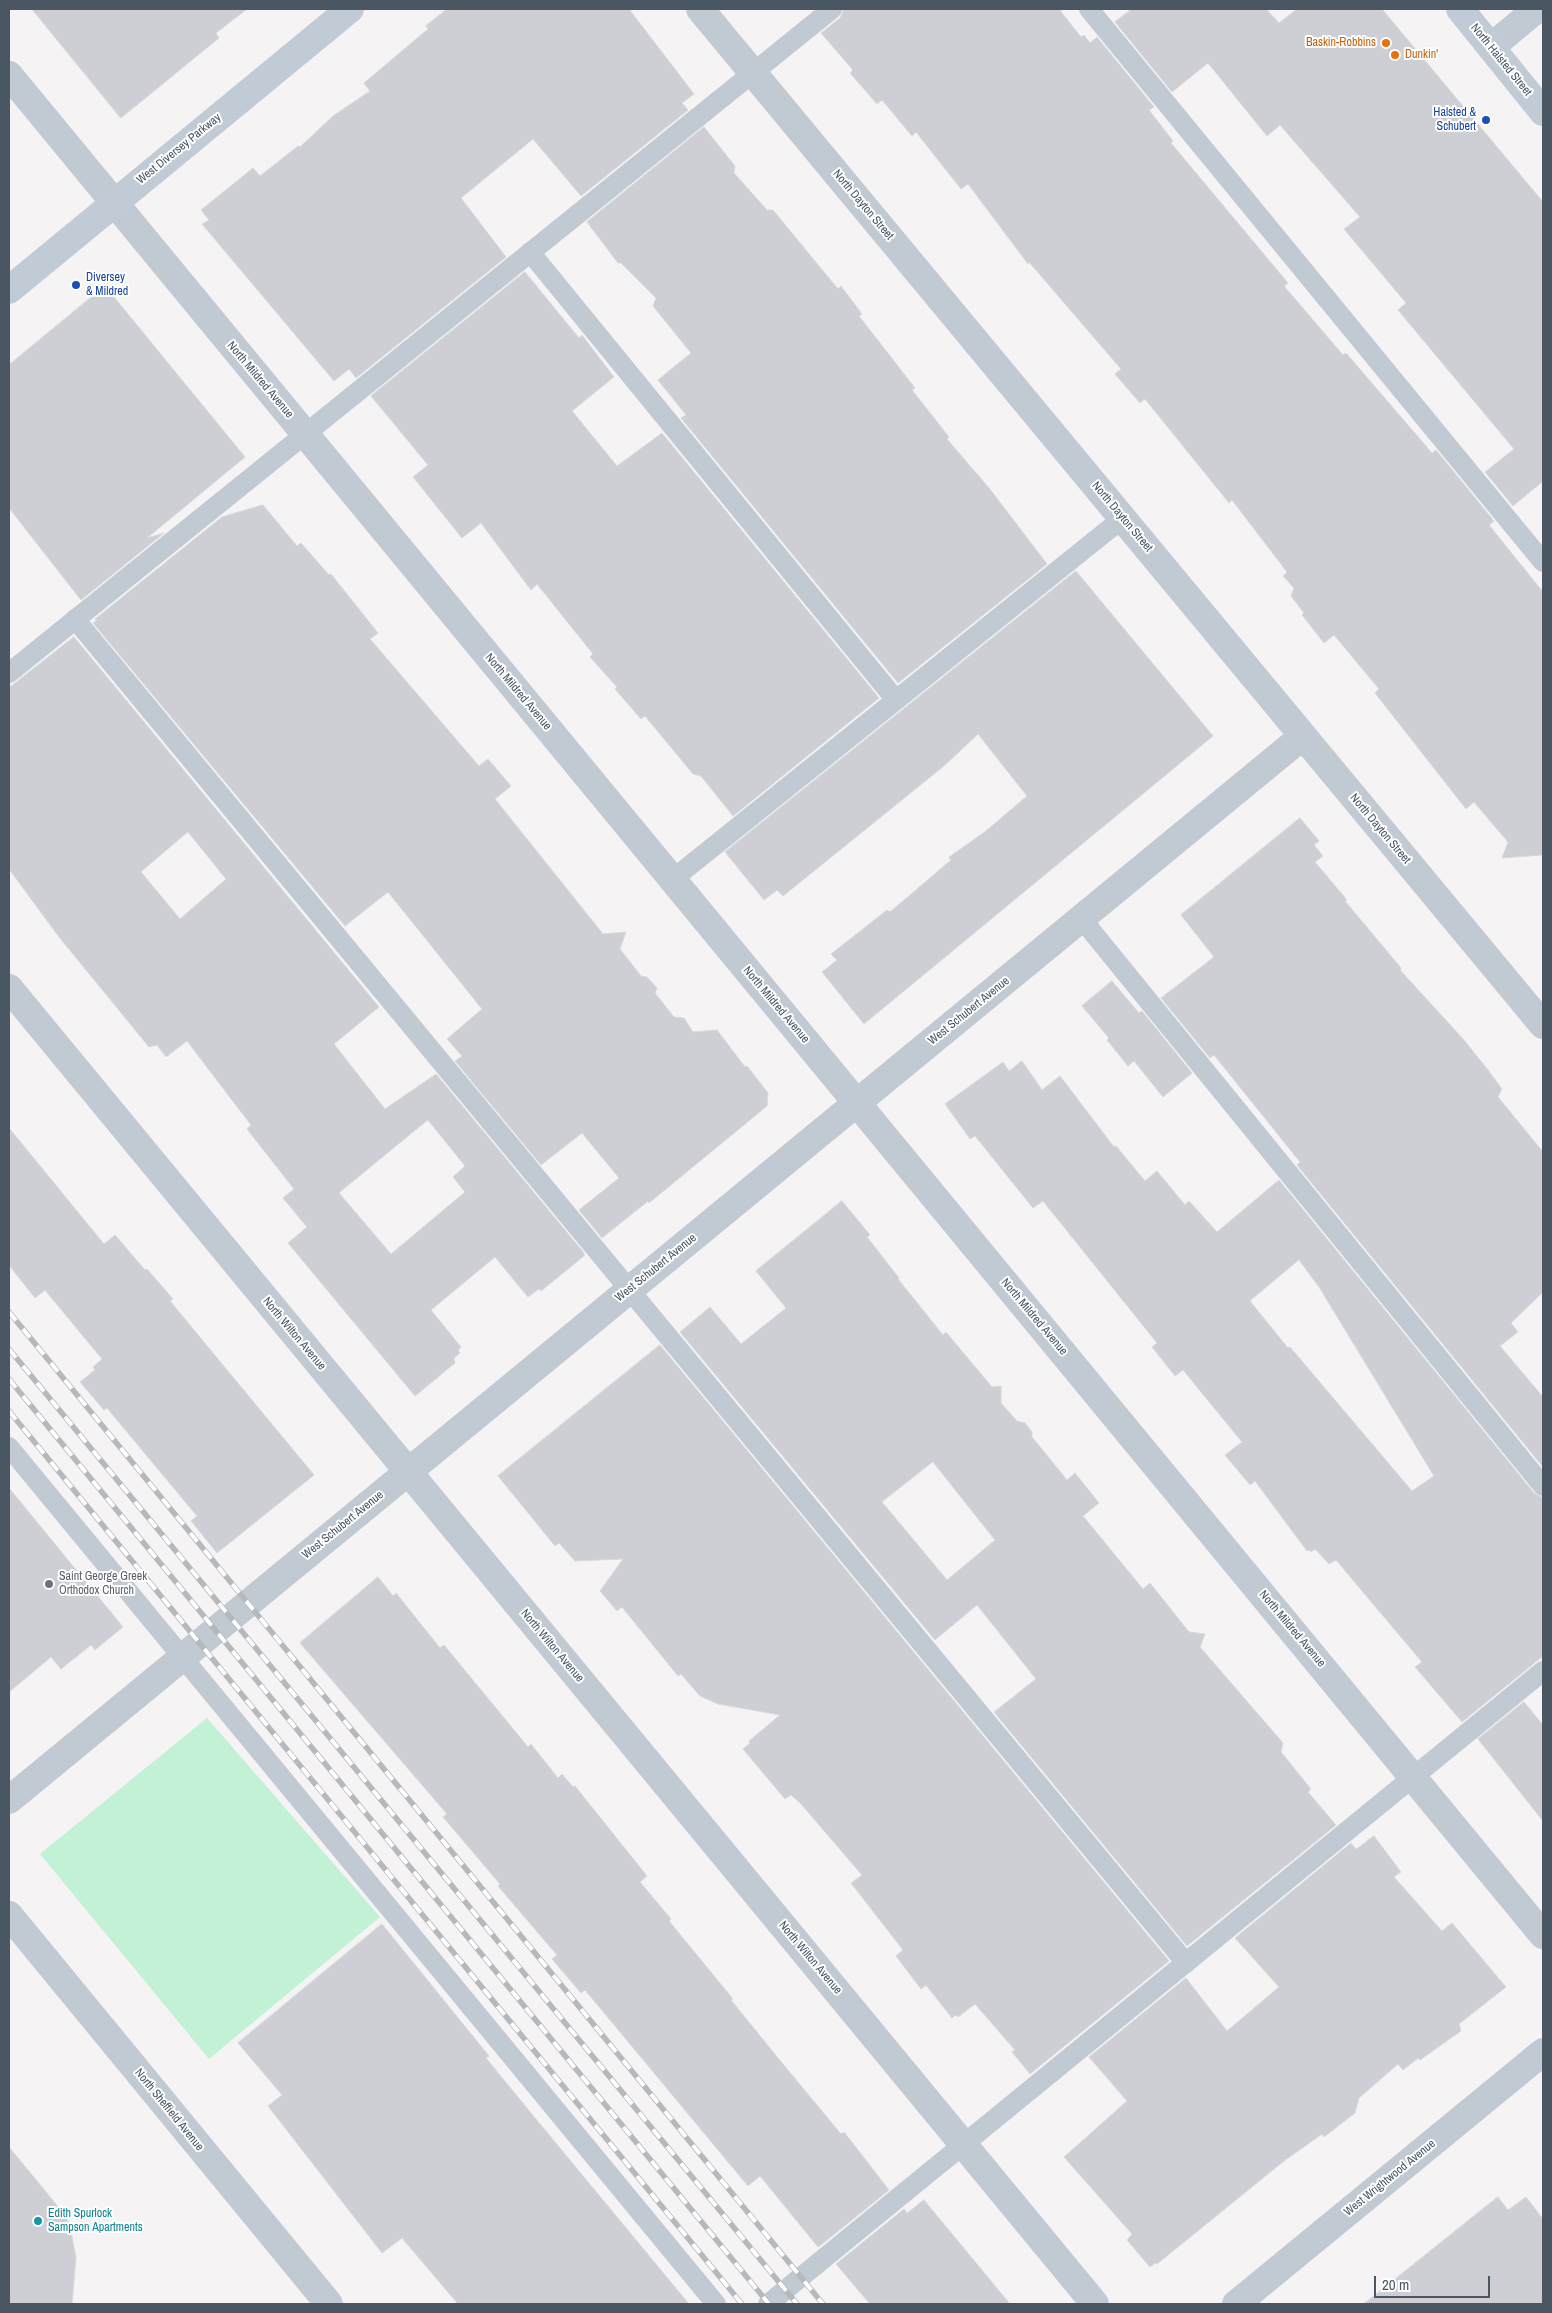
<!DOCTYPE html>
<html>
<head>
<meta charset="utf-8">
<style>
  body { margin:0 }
  #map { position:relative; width:1552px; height:2313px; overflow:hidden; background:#f5f3f3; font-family:"Archivo Narrow",sans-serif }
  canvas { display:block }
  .frame { position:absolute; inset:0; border:10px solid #4a5661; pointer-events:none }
  .scale { position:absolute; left:1374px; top:2276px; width:116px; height:22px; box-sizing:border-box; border:2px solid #4a5661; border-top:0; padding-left:6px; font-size:15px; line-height:18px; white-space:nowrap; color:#4a5661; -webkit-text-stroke:4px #fff; paint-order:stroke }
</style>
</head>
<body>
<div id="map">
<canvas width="1552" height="2313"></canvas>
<div class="frame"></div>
<div class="scale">20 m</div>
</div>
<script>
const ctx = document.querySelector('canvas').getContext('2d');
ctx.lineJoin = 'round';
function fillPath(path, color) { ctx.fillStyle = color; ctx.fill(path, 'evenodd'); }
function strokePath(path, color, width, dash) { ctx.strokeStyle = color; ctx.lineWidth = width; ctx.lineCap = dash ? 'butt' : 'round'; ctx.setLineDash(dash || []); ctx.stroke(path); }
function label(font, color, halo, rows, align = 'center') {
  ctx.font = font + ' "Archivo Narrow",sans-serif'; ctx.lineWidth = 4; ctx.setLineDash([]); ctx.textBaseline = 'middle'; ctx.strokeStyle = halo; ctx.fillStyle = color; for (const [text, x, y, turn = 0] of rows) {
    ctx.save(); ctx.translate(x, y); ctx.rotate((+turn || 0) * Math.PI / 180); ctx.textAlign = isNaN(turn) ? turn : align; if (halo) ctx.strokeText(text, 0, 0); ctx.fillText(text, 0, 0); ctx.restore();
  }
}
const green = new Path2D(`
  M 207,1718 L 380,1917 L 209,2059 L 40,1854 Z`);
const building = new Path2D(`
  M 32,9 L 247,9 L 216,33 L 219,38 L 121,118 Z
  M 447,9 L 629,9 L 694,94 L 682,103 L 688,110 L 581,196 L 533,139 L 461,198 L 506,257 L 356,378 L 349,369 L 334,381 L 202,224 L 209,220 L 201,210 L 253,168 L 260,176 L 298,146 L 300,147 L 333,116 L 370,91 L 364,83 L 428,29 L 426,26 Z
  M 844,9 L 1059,9 L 1081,37 L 1084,35 L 1090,43 L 1097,37 L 1154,107 L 1149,110 L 1173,141 L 1171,143 L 1288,283 L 1284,286 L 1343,355 L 1346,353 L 1432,453 L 1436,450 L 1494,521 L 1489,525 L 1543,592 L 1543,855 L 1502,858 L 1508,842 L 1474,802 L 1466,809 L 1375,693 L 1379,689 L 1334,635 L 1324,643 L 1302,615 L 1304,613 L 1291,596 L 1294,588 L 1283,576 L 1287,572 L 1232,500 L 1229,503 L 1145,399 L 1140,403 L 1115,374 L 1121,369 L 1029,262 L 1028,264 L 968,184 L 961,189 L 916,132 L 912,136 L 882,100 L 877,104 L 850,73 L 853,70 L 821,33 L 840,18 Z
  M 1132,9 L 1266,9 L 1279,23 L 1297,9 L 1382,9 L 1543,202 L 1543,484 L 1542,482 L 1513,506 L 1485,472 L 1514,449 L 1398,310 L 1406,303 L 1344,229 L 1360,217 L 1280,125 L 1267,136 L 1208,63 L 1172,92 L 1115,22 Z
  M 704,127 L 735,166 L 734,173 L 767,210 L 773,210 L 838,289 L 841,286 L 862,314 L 859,316 L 915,388 L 912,390 L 949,437 L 947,439 L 989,488 L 1047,564 L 898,683 L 681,418 L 686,415 L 658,380 L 691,353 L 653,306 L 656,298 L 621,263 L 618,263 L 587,222 Z
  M 525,272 L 579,338 L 582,335 L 614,377 L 572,411 L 617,466 L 662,433 L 879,698 L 733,816 L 701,776 L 693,774 L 645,716 L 641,719 L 615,689 L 617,687 L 590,657 L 593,654 L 537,584 L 531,590 L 481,523 L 462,538 L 413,477 L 428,465 L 371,396 Z
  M 105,286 L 245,457 L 147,538 L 164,533 L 81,600 L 9,508 L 9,365 Z
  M 263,505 L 297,546 L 301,543 L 329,575 L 331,574 L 378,633 L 370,639 L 479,766 L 488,759 L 511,786 L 495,799 L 603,934 L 626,932 L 620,949 L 641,976 L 647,977 L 657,988 L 655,993 L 674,1017 L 684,1018 L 693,1032 L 717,1030 L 745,1067 L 747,1066 L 768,1093 L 767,1106 L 649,1203 L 648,1201 L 602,1238 L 579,1210 L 619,1178 L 582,1133 L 541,1165 L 455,1061 L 462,1056 L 447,1039 L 482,1009 L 388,892 L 345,926 L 93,623 L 97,620 L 95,619 L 222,517 Z
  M 1076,571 L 1213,736 L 864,1024 L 822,972 L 837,960 L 831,954 L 887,910 L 890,912 L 951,860 L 949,857 L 986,831 L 1027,796 L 978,734 L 944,766 L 783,896 L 777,890 L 764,900 L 725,852 Z
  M 74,637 L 379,1007 L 334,1044 L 385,1109 L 436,1074 L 584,1253 L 584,1256 L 541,1291 L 539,1289 L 528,1297 L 495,1257 L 431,1310 L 461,1347 L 458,1350 L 460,1353 L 454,1358 L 455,1363 L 415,1396 L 288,1243 L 307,1227 L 283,1198 L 294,1189 L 247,1129 L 251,1125 L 187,1041 L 166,1057 L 157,1045 L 149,1047 L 59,937 L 9,869 L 9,688 ZM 188,832 L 226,879 L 180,919 L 141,872 ZM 428,1120 L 465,1166 L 453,1177 L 465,1192 L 391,1254 L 339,1193 Z
  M 1300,818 L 1319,841 L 1314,845 L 1323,856 L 1315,862 L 1347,900 L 1345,901 L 1401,968 L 1400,970 L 1464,1040 L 1488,1070 L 1502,1089 L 1498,1097 L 1543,1152 L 1543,1292 L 1511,1323 L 1518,1332 L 1500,1346 L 1543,1397 L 1543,1467 L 1297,1165 L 1300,1162 L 1214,1055 L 1210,1058 L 1161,998 L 1214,957 L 1181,915 Z
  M 1112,981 L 1139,1013 L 1142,1011 L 1192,1073 L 1163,1097 L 1134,1061 L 1128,1066 L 1107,1040 L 1109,1038 L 1082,1006 Z
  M 1022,1061 L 1042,1090 L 1060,1076 L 1114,1147 L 1116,1146 L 1145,1181 L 1157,1171 L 1185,1205 L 1189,1201 L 1217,1232 L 1279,1180 L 1534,1493 L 1543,1498 L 1543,1656 L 1462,1722 L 1415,1667 L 1422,1662 L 1336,1560 L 1329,1564 L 1315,1549 L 1311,1552 L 1309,1550 L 1307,1551 L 1255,1481 L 1250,1485 L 1225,1455 L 1242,1442 L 1183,1370 L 1175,1376 L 1152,1347 L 1157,1343 L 1043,1201 L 1033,1208 L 975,1136 L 970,1139 L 945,1104 L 1003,1062 L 1009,1071 ZM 1299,1260 L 1319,1287 L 1434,1476 L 1412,1491 L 1290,1347 L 1288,1348 L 1250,1301 Z
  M 9,1128 L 104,1244 L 115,1235 L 145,1270 L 147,1269 L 173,1299 L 170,1301 L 314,1475 L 217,1553 L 191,1521 L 197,1516 L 107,1408 L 104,1410 L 80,1382 L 95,1370 L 93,1367 L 102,1359 L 45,1290 L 35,1298 L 9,1265 Z
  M 842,1201 L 870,1235 L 867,1237 L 899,1278 L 898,1279 L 943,1335 L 946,1332 L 992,1387 L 1001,1386 L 1001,1403 L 1017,1421 L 1025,1423 L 1032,1432 L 1032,1437 L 1067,1480 L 1075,1473 L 1099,1503 L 1083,1516 L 1143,1589 L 1150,1583 L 1189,1632 L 1205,1634 L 1200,1647 L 1283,1743 L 1281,1752 L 1311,1789 L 1308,1792 L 1336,1825 L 1187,1946 L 994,1712 L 1036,1679 L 977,1605 L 935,1640 L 680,1332 L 710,1307 L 741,1344 L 786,1308 L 756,1271 ZM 933,1462 L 995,1540 L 947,1580 L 882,1502 Z
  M 660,1345 L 1169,1961 L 1030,2074 L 1012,2052 L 1015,2050 L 975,2004 L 958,2017 L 956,2015 L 952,2018 L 926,1985 L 921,1989 L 896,1956 L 903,1950 L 851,1883 L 862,1875 L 801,1804 L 791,1795 L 785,1799 L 743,1749 L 750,1743 L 749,1741 L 780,1715 L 718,1704 L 700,1696 L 681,1674 L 678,1676 L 622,1607 L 617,1611 L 600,1591 L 623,1559 L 575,1561 L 559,1543 L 555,1546 L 498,1476 Z
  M 9,1488 L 123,1627 L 95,1650 L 91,1645 L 61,1669 L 51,1657 L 9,1692 Z
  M 378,1577 L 393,1596 L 396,1593 L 440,1648 L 444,1645 L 528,1747 L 531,1744 L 558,1778 L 562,1774 L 573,1787 L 575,1786 L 647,1876 L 640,1882 L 671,1919 L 669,1921 L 733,1999 L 731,2000 L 778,2058 L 841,2134 L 844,2132 L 889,2190 L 821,2245 L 818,2247 L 760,2176 L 748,2186 L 585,1990 L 581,1993 L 552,1959 L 557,1955 L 498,1886 L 500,1884 L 443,1817 L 447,1814 L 300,1643 Z
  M 1524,1702 L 1543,1725 L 1543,1821 L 1478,1739 Z
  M 1374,1836 L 1401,1872 L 1394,1877 L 1442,1931 L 1452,1923 L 1506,1987 L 1459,2024 L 1461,2031 L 1420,2060 L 1418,2058 L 1403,2070 L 1398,2064 L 1359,2098 L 1355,2113 L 1324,2137 L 1322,2134 L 1284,2161 L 1157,2264 L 1155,2263 L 1150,2267 L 1127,2240 L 1132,2234 L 1064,2157 L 1127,2101 L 1089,2057 L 1186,1978 L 1227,2031 L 1279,1987 L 1235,1938 L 1351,1843 L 1356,1849 Z
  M 382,1924 L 489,2056 L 486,2058 L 531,2113 L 689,2304 L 458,2304 L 402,2238 L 382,2253 L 268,2106 L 282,2095 L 238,2043 Z
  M 9,2147 L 65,2215 L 70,2226 L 76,2258 L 72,2304 L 9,2304 Z
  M 1498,2197 L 1508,2210 L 1526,2197 L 1543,2219 L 1543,2304 L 1364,2304 Z
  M 924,2200 L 1010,2304 L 870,2304 L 836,2264 L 904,2209 L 907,2213 Z`);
const service = new Path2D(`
  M 1089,9 L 1543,562
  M 530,252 L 896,700
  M 75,619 L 1186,1963
  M 9,673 L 832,9
  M 673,879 L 1123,518
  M 1081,918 L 1543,1486
  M 9,1447 L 716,2304
  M 768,2304 L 1543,1671`);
const minor = new Path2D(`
  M 700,9 L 1543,1025
  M 1491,47 L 1537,9
  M 9,75 L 1543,1935
  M 9,988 L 1095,2304
  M 9,1800 L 1303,736
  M 1236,2304 L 1543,2052`);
const tertiary = new Path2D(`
  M 9,1915 L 329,2304`);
const secondary = new Path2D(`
  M 1460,9 L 1543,112
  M 9,290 L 350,9`);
const rail = new Path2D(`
  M 9,1312 L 823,2304
  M 9,1349 L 797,2304
  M 9,1379 L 769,2304
  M 9,1411 L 742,2304`);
const markers = [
  [1386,43,5,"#e8710a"],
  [1395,55,5,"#e8710a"],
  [1486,120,5,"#1a4fb4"],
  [76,285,5,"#1a4fb4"],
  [49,1584,5,"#6b7280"],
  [38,2221,5,"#0f9aa8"]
];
const foodNames = [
  ["Baskin-Robbins",1376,43],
  ["Dunkin'",1405,55,"left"]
];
const streetNames = [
  ["North Halsted Street",1501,60,51],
  ["West Diversey Parkway",179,149,-39],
  ["North Dayton Street",863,205,50],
  ["North Mildred Avenue",260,380,50],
  ["North Dayton Street",1122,517,50],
  ["North Mildred Avenue",518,692,50],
  ["North Dayton Street",1380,829,50],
  ["North Mildred Avenue",776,1005,50],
  ["West Schubert Avenue",969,1011,-39],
  ["West Schubert Avenue",656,1268,-39],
  ["North Mildred Avenue",1034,1317,50],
  ["North Wilton Avenue",294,1334,50],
  ["West Schubert Avenue",343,1525,-39],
  ["North Mildred Avenue",1292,1629,50],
  ["North Wilton Avenue",552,1646,50],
  ["North Wilton Avenue",810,1958,50],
  ["North Sheffield Avenue",169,2110,51],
  ["West Wrightwood Avenue",1390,2178,-39]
];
const transitNames = [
  ["Halsted &",1476,113],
  ["Schubert",1476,127],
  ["Diversey",86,278,"left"],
  ["& Mildred",86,292,"left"]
];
const worshipNames = [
  ["Saint George Greek",59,1577],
  ["Orthodox Church",59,1591]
];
const cultureNames = [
  ["Edith Spurlock",48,2214],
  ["Sampson Apartments",48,2228]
];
fillPath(green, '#c3f1d5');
fillPath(building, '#cdcfd5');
strokePath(building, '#d7d9de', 1);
strokePath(service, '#c1cad2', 20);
strokePath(minor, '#c1cad2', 28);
strokePath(tertiary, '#c1cad2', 28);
strokePath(secondary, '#c1cbd6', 28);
strokePath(rail, '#b5b8bd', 5.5);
strokePath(rail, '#fff', 4, [11]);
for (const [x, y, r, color] of markers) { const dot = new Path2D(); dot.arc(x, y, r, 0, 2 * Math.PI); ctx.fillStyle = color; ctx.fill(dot); strokePath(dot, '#fff', 2); }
label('12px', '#c56008', '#fff', foodNames, 'right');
label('12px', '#4a5661', '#fff', streetNames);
label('12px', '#164399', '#fff', transitNames, 'right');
label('12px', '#5b616d', '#fff', worshipNames, 'left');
label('12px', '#0d838f', '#fff', cultureNames, 'left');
</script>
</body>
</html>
